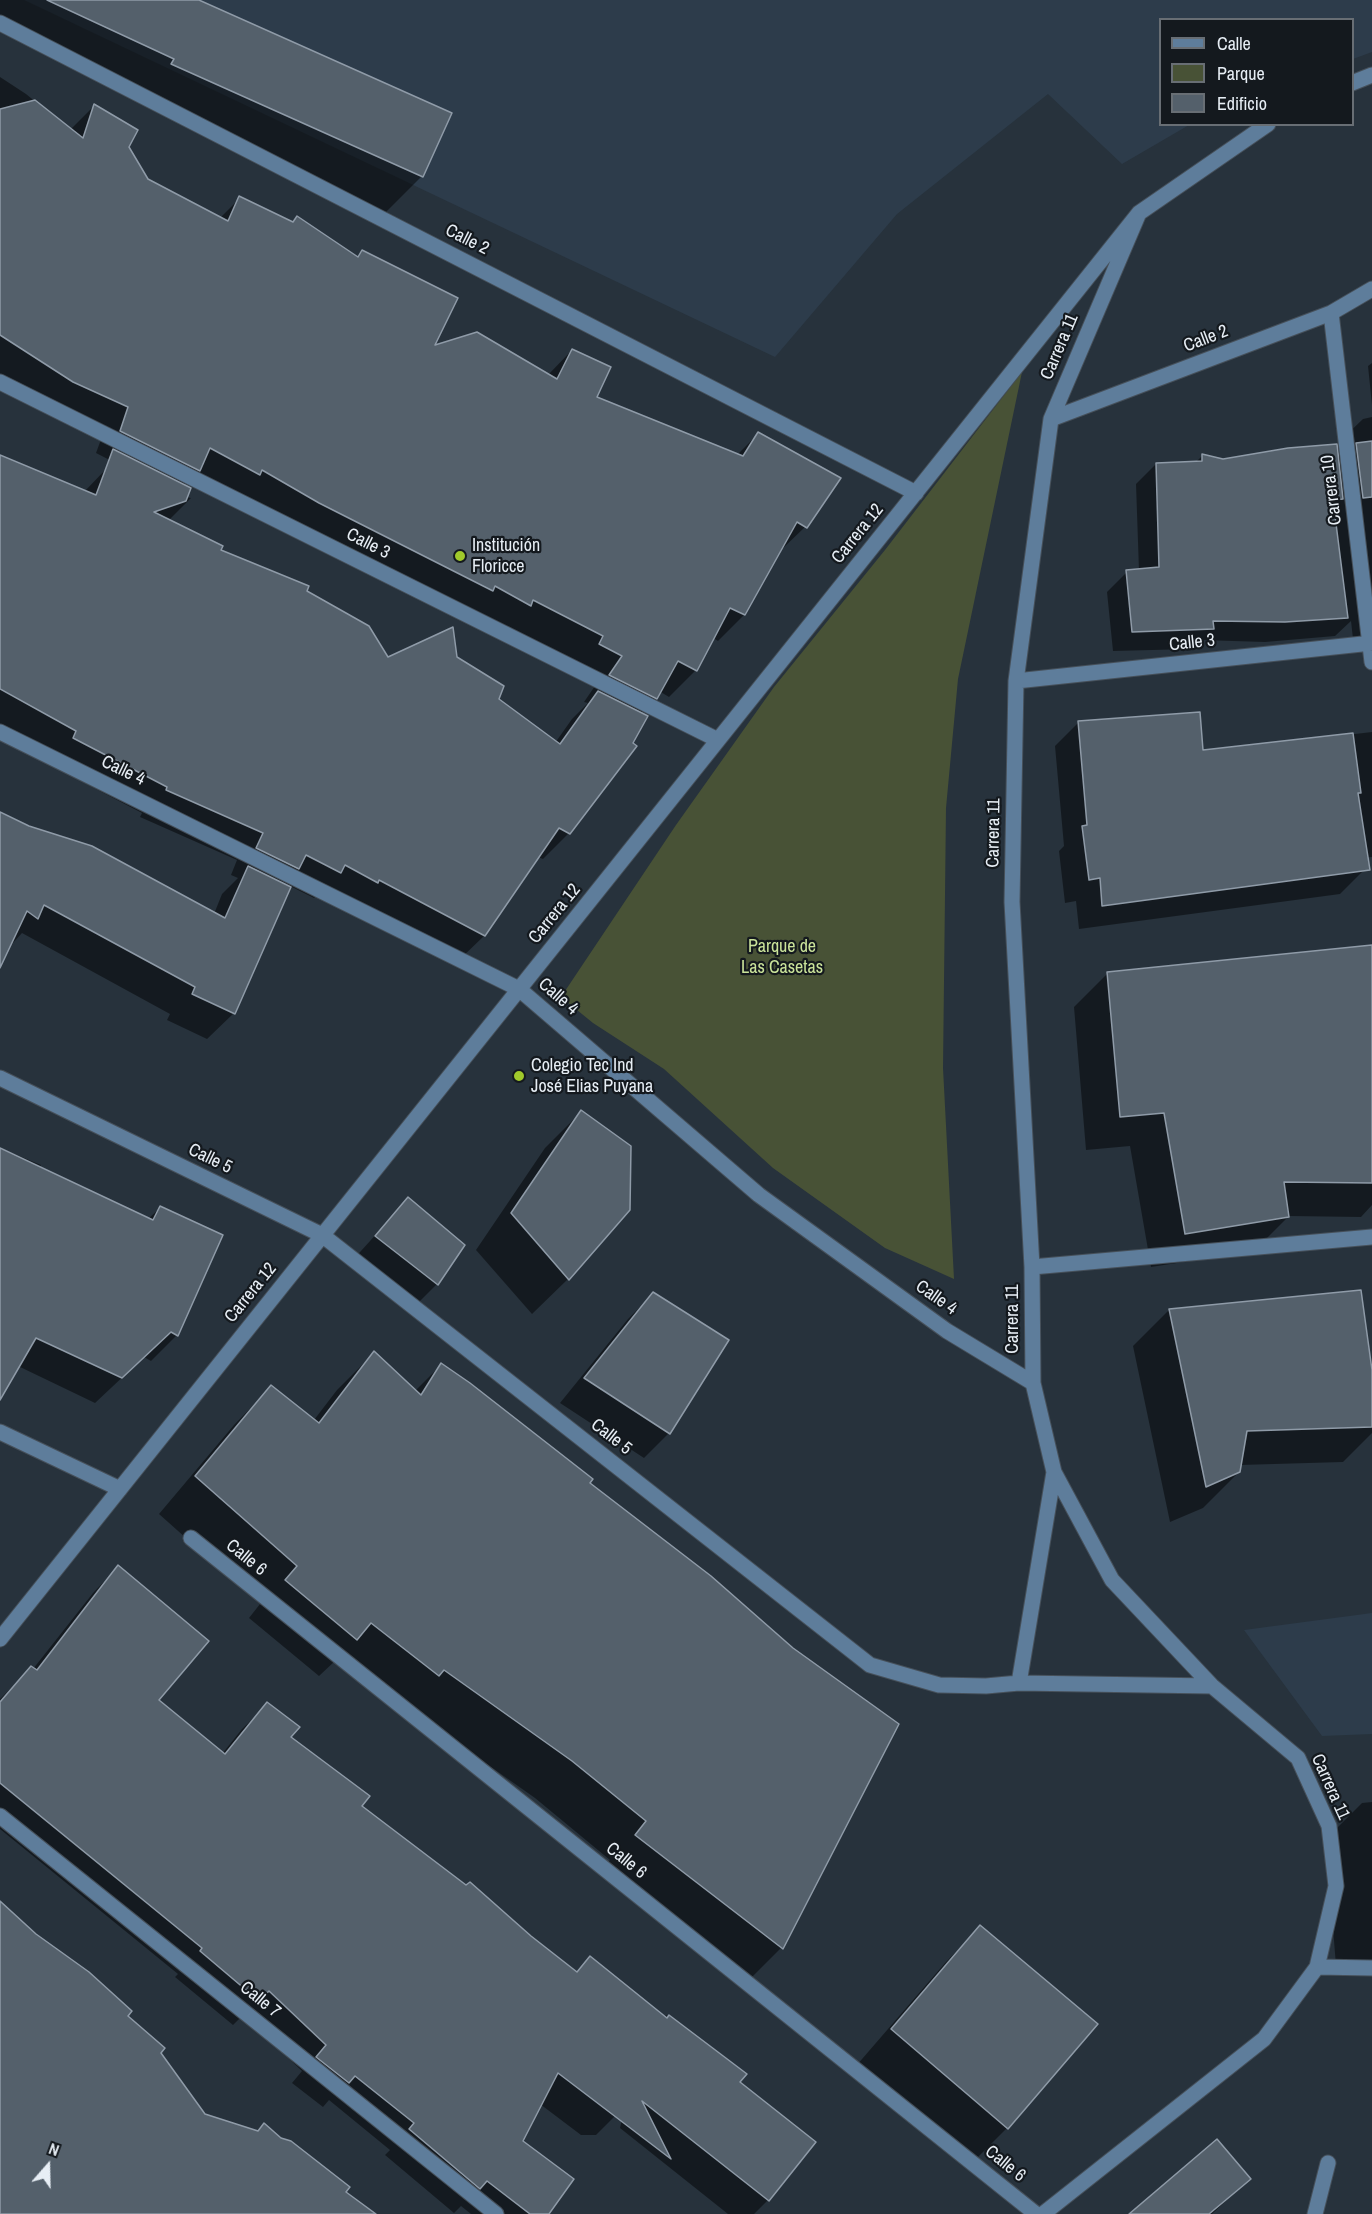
<!DOCTYPE html>
<html>
<head>
<meta charset="utf-8">
<style>
  body { margin:0 }
  #map { position:relative; width:1372px; height:2214px; overflow:hidden; background:#27323c; font-family:"Archivo Narrow",sans-serif }
  canvas { display:block }
  .legend { position:absolute; left:1159px; top:18px; width:195px; height:108px; box-sizing:border-box; background:#14191e; border:2px solid #686e74; margin:0; padding:8px 10px; list-style:none; font-size:18px; color:#e7eef5 }
  .legend li { display:flex; align-items:center; gap:12px; height:30px }
  .legend b { width:30px; border:2px solid #686e74 }
  .north { position:absolute; left:18px; top:2136px; width:60px; height:60px; -webkit-text-stroke:4px #14191e; paint-order:stroke; rotate:20deg; font-size:16px; font-weight:700; line-height:24px; text-align:center; color:#e7eef5 }
  .north::after { content:''; display:block; margin:auto; width:21px; height:27px; background:#e7eef5; clip-path:polygon(50% 0,100% 100%,50% 72%,0 100%) }
</style>
</head>
<body>
<div id="map">
<canvas width="1372" height="2214"></canvas>
<ul class="legend">
<li><b style="height:8px;background:#5e7d9b"></b>Calle</li>
<li><b style="height:16px;background:#485236"></b>Parque</li>
<li><b style="height:16px;background:#54606b"></b>Edificio</li>
</ul>
<div class="north">N</div>
</div>
<script>
const ctx = document.querySelector('canvas').getContext('2d');
ctx.lineJoin = 'round';
function fillPath(path, color) { ctx.fillStyle = color; ctx.fill(path, 'evenodd'); }
function strokePath(path, color, width, dash) { ctx.strokeStyle = color; ctx.lineWidth = width; ctx.lineCap = dash ? 'butt' : 'round'; ctx.setLineDash(dash || []); ctx.stroke(path); }
function label(font, color, halo, rows, align = 'center') {
  ctx.font = font + ' "Archivo Narrow",sans-serif'; ctx.lineWidth = 4.5; ctx.setLineDash([]); ctx.textBaseline = 'middle'; ctx.strokeStyle = halo; ctx.fillStyle = color; for (const [text, x, y, turn = 0] of rows) {
    ctx.save(); ctx.translate(x, y); ctx.rotate((+turn || 0) * Math.PI / 180); ctx.textAlign = isNaN(turn) ? turn : align; if (halo) ctx.strokeText(text, 0, 0); ctx.fillText(text, 0, 0); ctx.restore();
  }
}
const built = new Path2D(`
  M 24,0 L 1372,0 L 1372,52 L 1353,59 L 1352,20 L 1160,20 L 1160,124 L 1189,125 L 1122,164 L 1048,94 L 897,214 L 775,357 Z
  M 1372,1613 L 1372,1734 L 1322,1736 L 1244,1630 Z`);
const green = new Path2D(`
  M 1022,372 L 958,679 L 946,808 L 943,1068 L 954,1279 L 885,1248 L 773,1168 L 664,1069 L 593,1023 L 561,997 L 676,825 L 774,687 L 885,550 Z`);
const shadow = new Path2D(`
  M 0,0 L 195,0 L 422,176 L 386,212 L 204,131 L 0,31 Z
  M 0,77 L 26,94 L 70,130 L 94,106 L 127,147 L 147,180 L 219,219 L 240,198 L 292,223 L 297,218 L 356,258 L 363,252 L 432,348 L 548,375 L 572,350 L 595,398 L 737,455 L 758,434 L 839,478 L 805,527 L 778,553 L 744,615 L 718,641 L 713,638 L 696,670 L 669,697 L 659,691 L 656,698 L 640,714 L 569,833 L 543,859 L 538,857 L 484,936 L 457,962 L 320,892 L 314,898 L 290,886 L 234,1013 L 207,1039 L 167,1020 L 170,1014 L 22,933 L 11,945 L 0,965 L 0,813 L 214,914 L 222,894 L 238,878 L 231,875 L 237,860 L 140,817 L 142,813 L 48,764 L 51,758 L 0,730 L 0,457 L 84,492 L 107,468 L 131,471 L 96,453 L 103,434 L 0,378 ZM 190,478 L 503,631 L 508,626 L 578,663 L 597,683 L 584,702 L 588,703 L 572,719 L 555,743 L 497,700 L 455,657 L 387,659 L 305,592 L 219,550 L 168,521 L 191,498 L 186,497 L 182,486 Z
  M 1372,363 L 1372,405 L 1368,366 Z
  M 1372,417 L 1372,657 L 1353,639 L 1351,621 L 1335,636 L 1265,642 L 1201,640 L 1192,649 L 1113,651 L 1107,592 L 1127,572 L 1139,571 L 1136,484 L 1156,464 L 1195,463 L 1202,456 L 1223,460 L 1339,462 L 1339,442 L 1363,419 Z
  M 1079,722 L 1202,752 L 1372,732 L 1372,857 L 1362,858 L 1364,870 L 1340,894 L 1079,929 L 1076,901 L 1065,903 L 1059,851 L 1064,846 L 1055,746 Z
  M 1372,954 L 1372,1205 L 1361,1217 L 1289,1216 L 1254,1251 L 1151,1267 L 1130,1146 L 1086,1150 L 1074,1007 L 1108,973 Z
  M 581,1112 L 568,1279 L 532,1314 L 476,1250 L 545,1148 Z
  M 0,1148 L 41,1165 L 39,1168 L 148,1219 L 160,1208 L 177,1335 L 151,1361 L 144,1357 L 95,1403 L 18,1366 L 0,1397 Z
  M 408,1199 L 463,1246 L 437,1284 L 412,1309 L 351,1262 Z
  M 653,1294 L 669,1433 L 644,1458 L 560,1403 L 628,1319 Z
  M 1169,1310 L 1372,1380 L 1372,1433 L 1343,1462 L 1240,1465 L 1239,1472 L 1203,1508 L 1170,1522 L 1133,1346 Z
  M 374,1353 L 415,1391 L 441,1365 L 792,1649 L 897,1725 L 781,1948 L 744,1985 L 598,1873 L 610,1860 L 535,1798 L 406,1707 L 335,1661 L 319,1676 L 249,1618 L 260,1604 L 159,1514 L 234,1425 L 271,1387 L 314,1420 L 337,1390 Z
  M 118,1567 L 157,1700 L 222,1754 L 242,1729 L 268,1704 L 289,1738 L 360,1806 L 575,1973 L 590,1958 L 664,2017 L 666,2015 L 745,2074 L 738,2082 L 814,2143 L 768,2200 L 754,2214 L 728,2214 L 620,2128 L 625,2106 L 596,2135 L 581,2135 L 540,2104 L 521,2142 L 547,2214 L 471,2214 L 461,2206 L 454,2213 L 385,2155 L 390,2150 L 329,2100 L 323,2107 L 292,2083 L 302,2071 L 243,2015 L 233,2025 L 175,1977 L 178,1974 L 0,1829 L 0,1699 L 31,1668 L 33,1669 L 93,1593 Z
  M 1372,1802 L 1372,1963 L 1336,1966 L 1326,1839 L 1362,1803 Z
  M 980,1927 L 1007,2128 L 971,2164 L 856,2066 L 945,1963 Z
  M 1249,2179 L 1212,2214 L 1132,2214 Z`);
const building = new Path2D(`
  M 47,0 L 199,0 L 452,113 L 423,177 L 171,64 L 174,59 Z
  M 35,100 L 83,138 L 94,104 L 138,130 L 129,147 L 148,179 L 228,221 L 239,196 L 293,222 L 297,216 L 358,257 L 362,250 L 458,298 L 435,345 L 477,332 L 557,379 L 572,349 L 611,367 L 597,397 L 743,456 L 758,432 L 841,478 L 807,528 L 797,522 L 745,615 L 730,608 L 697,671 L 678,661 L 657,699 L 609,675 L 622,656 L 599,644 L 603,636 L 533,600 L 531,606 L 495,586 L 493,591 L 319,503 L 262,470 L 260,475 L 210,448 L 200,471 L 120,431 L 128,407 L 73,382 L 0,335 L 0,109 Z
  M 1372,441 L 1372,497 L 1363,498 L 1356,443 Z
  M 1337,444 L 1343,499 L 1333,500 L 1348,618 L 1285,622 L 1213,621 L 1214,629 L 1132,632 L 1126,570 L 1159,567 L 1156,463 L 1202,461 L 1202,454 L 1223,459 L 1288,448 Z
  M 113,449 L 191,488 L 186,501 L 154,512 L 223,546 L 221,550 L 309,586 L 307,591 L 369,626 L 388,657 L 453,627 L 457,657 L 504,686 L 499,699 L 560,744 L 598,691 L 648,716 L 633,743 L 637,746 L 570,834 L 559,828 L 485,936 L 379,880 L 378,883 L 345,865 L 341,873 L 306,855 L 299,869 L 256,848 L 263,833 L 166,790 L 167,787 L 73,738 L 76,731 L 0,689 L 0,455 L 96,495 Z
  M 1200,712 L 1203,750 L 1353,733 L 1361,793 L 1358,793 L 1370,870 L 1102,906 L 1100,878 L 1089,880 L 1082,826 L 1087,825 L 1078,721 Z
  M 0,812 L 29,826 L 92,846 L 225,918 L 248,866 L 291,887 L 235,1014 L 192,994 L 195,987 L 44,905 L 38,919 L 27,911 L 0,968 Z
  M 1372,945 L 1372,1183 L 1284,1182 L 1289,1217 L 1185,1234 L 1164,1113 L 1120,1117 L 1107,972 Z
  M 581,1110 L 631,1146 L 630,1210 L 569,1280 L 511,1213 Z
  M 0,1148 L 153,1220 L 160,1206 L 223,1235 L 178,1336 L 171,1332 L 122,1378 L 36,1338 L 0,1400 Z
  M 408,1197 L 465,1245 L 438,1285 L 375,1236 Z
  M 1361,1290 L 1372,1370 L 1372,1427 L 1247,1431 L 1240,1472 L 1206,1487 L 1169,1309 Z
  M 653,1292 L 729,1340 L 670,1434 L 584,1378 Z
  M 374,1351 L 421,1395 L 441,1363 L 470,1383 L 593,1479 L 590,1483 L 711,1576 L 793,1648 L 899,1724 L 783,1949 L 635,1835 L 646,1821 L 572,1761 L 444,1670 L 439,1676 L 371,1623 L 357,1640 L 285,1580 L 297,1566 L 195,1476 L 271,1385 L 319,1423 Z
  M 118,1565 L 209,1641 L 159,1700 L 225,1754 L 267,1702 L 300,1727 L 291,1737 L 370,1796 L 362,1806 L 466,1885 L 470,1882 L 531,1936 L 577,1972 L 590,1956 L 667,2018 L 669,2015 L 747,2074 L 740,2082 L 816,2142 L 769,2201 L 642,2101 L 671,2159 L 558,2073 L 523,2141 L 574,2179 L 549,2214 L 530,2214 L 487,2181 L 480,2189 L 409,2129 L 414,2123 L 355,2076 L 349,2083 L 316,2057 L 326,2045 L 269,1991 L 259,2001 L 200,1951 L 202,1948 L 0,1783 L 0,1702 L 31,1666 L 37,1670 Z
  M 0,1901 L 36,1934 L 89,1972 L 132,2011 L 128,2016 L 165,2048 L 161,2053 L 205,2114 L 258,2131 L 264,2123 L 281,2138 L 291,2141 L 350,2187 L 346,2192 L 376,2214 L 0,2214 Z
  M 980,1925 L 1098,2024 L 1008,2129 L 891,2029 Z
  M 1217,2139 L 1251,2179 L 1209,2214 L 1129,2214 Z`);
const minor = new Path2D(`
  M 0,23 L 916,493
  M 1352,83 L 1372,75
  M 1331,313 L 1372,662
  M 0,382 L 718,740
  M 1051,419 L 1331,313 L 1372,289
  M 1016,681 L 1372,643
  M 0,732 L 519,989 L 759,1195 L 947,1331 L 1033,1383
  M 0,1078 L 322,1235 L 870,1665 L 939,1685 L 986,1686 L 1019,1683 L 1054,1472
  M 1032,1267 L 1372,1237
  M 0,1432 L 120,1489
  M 191,1538 L 1036,2214
  M 0,1639 L 1139,213 L 1268,124
  M 1019,1683 L 1212,1686
  M 0,1816 L 496,2214
  M 1317,1967 L 1372,1968
  M 1043,2214 L 1264,2039 L 1317,1967 L 1336,1886 L 1329,1826 L 1298,1758 L 1212,1686 L 1112,1580 L 1054,1472 L 1033,1383 L 1032,1267 L 1012,902 L 1016,681 L 1051,419 L 1139,213
  M 1315,2214 L 1328,2163`);
const markers = [
  [460,556,6,"#a0c92b"],
  [519,1076,6,"#a0c92b"]
];
const streetNames = [
  ["Calle 2",467,240,27],
  ["Calle 2",1206,339,-21],
  ["Carrera 11",1060,347,-67],
  ["Carrera 10",1332,490,-97],
  ["Carrera 12",858,534,-51],
  ["Calle 3",368,544,27],
  ["Calle 3",1192,643,-6],
  ["Calle 4",123,771,26],
  ["Carrera 11",994,833,-89],
  ["Carrera 12",555,914,-51],
  ["Calle 4",558,997,41],
  ["Calle 5",210,1159,26],
  ["Carrera 12",251,1293,-51],
  ["Calle 4",936,1298,35],
  ["Carrera 11",1013,1319,-90],
  ["Calle 5",611,1437,38],
  ["Calle 6",246,1558,39],
  ["Carrera 11",1330,1787,66],
  ["Calle 6",626,1861,39],
  ["Calle 7",260,2000,39],
  ["Calle 6",1005,2164,39]
];
const poiNames = [
  ["Institución",472,546],
  ["Floricce",472,567],
  ["Colegio Tec Ind",531,1066],
  ["José Elias Puyana",531,1087]
];
const parkNames = [
  ["Parque de",782,947],
  ["Las Casetas",782,968]
];
fillPath(built, '#2d3c4b');
fillPath(green, '#485236');
fillPath(shadow, '#0007');
fillPath(building, '#54606b');
strokePath(building, '#8f9ba8', 1.5);
strokePath(minor, '#46505a', 17);
strokePath(minor, '#5e7d9b', 15);
for (const [x, y, r, color] of markers) { const dot = new Path2D(); dot.arc(x, y, r, 0, 2 * Math.PI); ctx.fillStyle = color; ctx.fill(dot); strokePath(dot, '#14191e', 2); }
label('18px', '#e7eef5', '#14191e', streetNames);
label('18px', '#e7eef5', '#14191e', poiNames, 'left');
label('18px', '#cae39a', '#14191e', parkNames);
</script>
</body>
</html>
